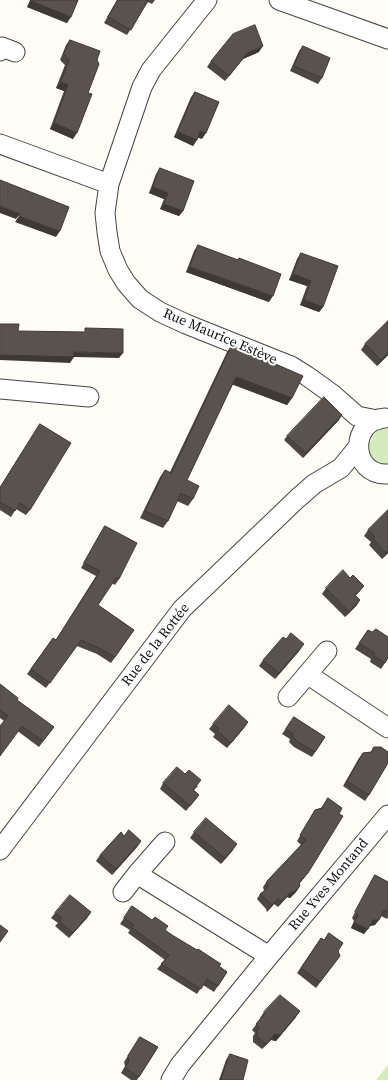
<!DOCTYPE html>
<html>
<head>
<meta charset="utf-8">
<style>
  body { margin:0 }
  canvas { display:block; background:#fffdf5 }
</style>
</head>
<body>
<canvas width="388" height="1080"></canvas>
<script>
const ctx = document.querySelector('canvas').getContext('2d');
ctx.lineJoin = 'round';
function fillPath(path, color) { ctx.fillStyle = color; ctx.fill(path, 'evenodd'); }
function strokePath(path, color, width, dash) { ctx.strokeStyle = color; ctx.lineWidth = width; ctx.lineCap = dash ? 'butt' : 'round'; ctx.setLineDash(dash || []); ctx.stroke(path); }
function label(font, color, halo, rows, align = 'center') {
  ctx.font = font + ' "Source Serif 4",serif'; ctx.lineWidth = 4; ctx.setLineDash([]); ctx.textBaseline = 'middle'; ctx.strokeStyle = halo; ctx.fillStyle = color; for (const [text, x, y, turn = 0] of rows) {
    ctx.save(); ctx.translate(x, y); ctx.rotate((+turn || 0) * Math.PI / 180); ctx.textAlign = isNaN(turn) ? turn : align; if (halo) ctx.strokeText(text, 0, 0); ctx.fillText(text, 0, 0); ctx.restore();
  }
}
const green = new Path2D(`
  M 381,429 L 388,429 L 388,463 C 367,466 362,441 381,429 Z
  M 388,1065 L 388,1080 L 376,1080 Z`);
const minor = new Path2D(`
  M 207,0 L 151,70 L 142,87 L 109,184 L 105,213 L 107,232 L 110,251 L 118,270 L 126,283 L 140,299 L 160,312 L 186,324 L 291,366 L 307,376 L 332,394 L 357,416 L 377,420
  M 279,0 L 388,39
  M 0,51 L 2,47 L 15,52
  M 0,144 L 109,184
  M 0,389 L 89,397
  M 385,418 C 349,420 350,476 388,474
  M 307,674 L 388,728
  M 288,697 L 327,651
  M 0,850 L 182,609 L 298,498 L 314,484 L 341,468 L 358,447
  M 137,874 L 165,842
  M 123,892 L 137,874 L 269,956
  M 171,1080 L 180,1065 L 269,956 L 388,815`);
const wall = new Path2D(`
  M 30,0 L 78,0 L 67,23 L 27,7 Z
  M 117,0 L 155,0 L 152,4 L 148,2 L 127,35 L 104,23 Z
  M 70,40 L 97,60 L 88,93 L 73,139 L 50,129 L 64,91 L 56,88 L 65,65 L 60,60 L 66,45 Z
  M 303,46 L 322,78 L 318,84 L 290,71 L 299,51 Z
  M 259,52 L 243,59 L 225,81 L 207,67 L 211,61 Z
  M 195,92 L 202,139 L 198,137 L 193,146 L 174,137 L 191,97 Z
  M 160,168 L 183,211 L 179,216 L 160,209 L 164,199 L 149,193 L 156,174 Z
  M 198,245 L 237,260 L 239,258 L 269,302 L 186,272 L 194,251 Z
  M 301,253 L 323,307 L 319,312 L 300,305 L 307,286 L 289,280 L 297,259 Z
  M 388,321 L 388,355 L 377,366 L 361,350 L 365,344 Z
  M 232,345 L 292,398 L 287,405 L 232,384 L 187,480 L 193,499 L 188,506 L 177,501 L 168,521 L 163,528 L 140,518 L 160,477 L 165,470 L 170,472 L 227,352 Z
  M 339,420 L 303,458 L 284,440 L 287,436 Z
  M 40,424 L 30,510 L 26,515 L 16,509 L 11,517 L 0,510 L 0,487 Z
  M 388,510 L 388,553 L 382,559 L 369,545 L 371,542 L 364,536 L 368,530 Z
  M 105,526 L 119,579 L 115,585 L 112,583 L 98,605 L 134,630 L 111,663 L 97,654 L 77,646 L 46,688 L 27,674 L 53,638 L 56,640 L 96,576 L 81,568 L 101,532 Z
  M 326,588 L 360,591 L 356,595 L 357,605 L 345,617 L 322,594 Z
  M 368,630 L 385,663 L 381,669 L 370,662 L 371,659 L 355,649 Z
  M 300,650 L 275,679 L 259,666 L 263,660 Z
  M 0,684 L 17,700 L 54,727 L 39,747 L 0,718 Z
  M 294,717 L 325,737 L 312,757 L 294,747 L 289,742 L 290,739 L 282,734 Z
  M 248,722 L 244,728 L 227,748 L 213,737 L 215,734 L 209,729 L 213,724 Z
  M 371,752 L 369,795 L 365,801 L 343,786 L 359,758 L 363,753 Z
  M 163,783 L 198,786 L 194,790 L 199,795 L 186,811 L 160,789 Z
  M 328,798 L 304,878 L 299,884 L 300,886 L 296,892 L 290,898 L 287,897 L 278,907 L 274,904 L 267,912 L 266,909 L 257,899 L 260,894 L 264,891 L 263,887 L 267,881 L 301,845 L 297,841 L 315,810 L 321,808 Z
  M 194,832 L 233,850 L 221,864 L 190,838 Z
  M 124,836 L 141,841 L 137,847 L 112,875 L 96,861 L 100,855 Z
  M 375,875 L 388,882 L 388,917 L 387,919 L 381,916 L 375,925 L 370,926 L 364,934 L 351,928 L 354,921 L 352,918 L 372,880 Z
  M 132,906 L 172,935 L 227,972 L 214,992 L 203,985 L 197,994 L 157,969 L 165,960 L 128,933 L 130,930 L 120,924 Z
  M 91,912 L 87,918 L 69,938 L 55,926 L 58,923 L 51,918 L 55,913 Z
  M 321,938 L 338,951 L 340,956 L 316,988 L 297,973 Z
  M 264,1012 L 296,1017 L 276,1041 L 271,1040 L 262,1049 L 253,1042 L 253,1036 L 255,1033 L 252,1030 L 261,1018 L 260,1018 Z
  M 140,1037 L 158,1047 L 137,1080 L 131,1080 L 121,1073 L 125,1066 L 124,1062 Z
  M 230,1054 L 243,1080 L 219,1080 L 226,1060 Z`);
const shadedWall = new Path2D(`
  M 31,1 L 71,17 L 67,23 L 27,7 Z
  M 263,46 L 259,52 L 243,59 L 225,81 L 247,53 Z
  M 61,82 L 68,85 L 64,91 L 56,88 Z
  M 54,123 L 77,133 L 73,139 L 50,129 Z
  M 200,131 L 206,133 L 202,139 L 196,137 Z
  M 178,132 L 197,140 L 193,146 L 174,137 Z
  M 153,187 L 168,193 L 164,199 L 149,193 Z
  M 164,204 L 183,211 L 179,216 L 160,209 Z
  M 0,206 L 20,214 L 16,219 L 0,213 Z
  M 19,216 L 60,231 L 56,237 L 15,222 Z
  M 190,267 L 273,296 L 269,302 L 186,272 Z
  M 293,274 L 311,281 L 307,286 L 289,280 Z
  M 304,300 L 323,307 L 319,312 L 300,305 Z
  M 74,352 L 123,353 L 119,358 L 74,357 L 70,363 L 0,360 L 0,355 Z
  M 388,353 L 388,355 L 377,366 L 381,360 Z
  M 236,377 L 292,398 L 287,405 L 231,384 Z
  M 342,415 L 339,420 L 303,458 L 306,453 Z
  M 388,552 L 388,553 L 382,559 L 386,553 Z
  M 364,586 L 360,591 L 351,600 L 355,595 Z
  M 360,600 L 357,605 L 345,617 L 349,612 Z
  M 304,644 L 300,650 L 275,679 L 279,673 Z
  M 248,722 L 244,728 L 227,748 L 231,743 Z
  M 141,841 L 137,847 L 112,875 L 116,869 Z
  M 237,844 L 233,850 L 221,864 L 225,858 Z
  M 308,873 L 304,878 L 295,889 L 299,883 Z
  M 300,886 L 296,892 L 290,898 L 287,897 L 278,907 L 282,901 L 291,892 Z
  M 278,899 L 274,904 L 267,912 L 271,906 Z
  M 91,912 L 87,918 L 69,938 L 73,933 Z
  M 373,920 L 379,920 L 375,925 L 369,926 Z
  M 354,923 L 368,929 L 364,934 L 351,928 Z
  M 300,1011 L 296,1017 L 276,1041 L 271,1040 L 262,1049 L 266,1044 L 275,1034 Z`);
const building = new Path2D(`
  M 32,0 L 78,0 L 71,17 L 31,1 Z
  M 118,0 L 148,0 L 131,30 L 108,17 Z
  M 255,25 L 263,46 L 247,53 L 229,76 L 211,61 L 233,34 Z
  M 70,40 L 100,51 L 97,60 L 99,64 L 88,93 L 92,94 L 77,133 L 54,123 L 68,85 L 61,82 L 69,60 L 64,54 Z
  M 303,46 L 330,58 L 322,78 L 294,66 Z
  M 195,92 L 219,102 L 206,133 L 200,131 L 197,140 L 178,132 Z
  M 160,168 L 194,181 L 183,211 L 164,204 L 168,193 L 153,187 Z
  M 0,180 L 69,207 L 60,231 L 19,216 L 20,214 L 0,206 Z
  M 198,245 L 238,260 L 239,258 L 281,274 L 273,296 L 190,267 Z
  M 301,253 L 338,266 L 323,307 L 304,300 L 311,281 L 293,274 Z
  M 388,321 L 388,353 L 381,360 L 365,344 Z
  M 0,324 L 19,324 L 18,331 L 85,332 L 85,328 L 123,329 L 123,353 L 74,352 L 74,357 L 0,355 Z
  M 232,345 L 303,376 L 292,398 L 236,377 L 187,480 L 199,486 L 193,499 L 181,493 L 168,521 L 145,511 L 165,470 L 171,473 Z
  M 324,397 L 342,415 L 306,453 L 287,436 Z
  M 40,424 L 71,443 L 30,510 L 20,503 L 15,511 L 0,502 L 0,488 Z
  M 388,510 L 388,552 L 386,553 L 373,539 L 375,537 L 368,530 Z
  M 105,526 L 137,543 L 119,579 L 116,578 L 98,605 L 134,630 L 115,657 L 101,649 L 81,640 L 50,683 L 31,669 L 53,638 L 56,640 L 100,571 L 84,563 Z
  M 343,570 L 350,578 L 353,575 L 364,586 L 355,595 L 360,600 L 349,612 L 326,588 Z
  M 376,629 L 388,637 L 388,658 L 385,663 L 374,656 L 375,653 L 359,643 L 368,630 L 372,632 Z
  M 291,633 L 304,644 L 279,673 L 263,660 L 283,637 L 286,639 Z
  M 0,684 L 18,698 L 17,700 L 54,727 L 43,741 L 22,726 L 0,756 L 0,726 L 8,716 L 0,710 Z
  M 229,705 L 248,722 L 231,743 L 217,731 L 219,729 L 213,724 Z
  M 294,717 L 325,737 L 315,752 L 298,742 L 293,737 L 293,734 L 286,729 Z
  M 374,747 L 381,747 L 388,752 L 388,763 L 369,795 L 347,781 L 363,753 L 371,752 Z
  M 177,767 L 185,774 L 189,770 L 201,780 L 193,790 L 199,795 L 190,806 L 163,783 Z
  M 328,798 L 342,808 L 339,814 L 343,816 L 308,873 L 299,883 L 300,886 L 294,892 L 291,892 L 282,901 L 278,899 L 271,906 L 270,903 L 260,894 L 268,888 L 267,881 L 306,840 L 300,835 L 315,810 L 322,808 Z
  M 206,818 L 237,844 L 225,858 L 194,832 Z
  M 129,830 L 141,841 L 116,869 L 100,855 L 121,832 L 124,836 Z
  M 375,875 L 388,882 L 388,912 L 384,910 L 379,920 L 373,920 L 368,929 L 354,923 L 358,915 L 355,912 Z
  M 70,895 L 91,912 L 73,933 L 59,921 L 62,918 L 55,913 Z
  M 132,906 L 152,920 L 155,917 L 168,926 L 165,930 L 172,935 L 197,950 L 198,949 L 221,964 L 219,966 L 227,972 L 218,986 L 207,979 L 201,989 L 161,964 L 169,955 L 131,927 L 134,925 L 124,918 Z
  M 0,925 L 8,931 L 0,942 Z
  M 329,933 L 343,943 L 338,951 L 340,956 L 320,982 L 301,968 L 321,938 L 324,940 Z
  M 280,995 L 300,1011 L 280,1035 L 275,1034 L 266,1044 L 257,1036 L 257,1030 L 259,1028 L 256,1024 L 265,1013 L 264,1012 Z
  M 140,1037 L 158,1047 L 139,1077 L 125,1068 L 129,1061 L 128,1056 Z
  M 230,1054 L 248,1060 L 243,1080 L 221,1080 Z`);
const streetNames = [
  ["Rue Maurice Estève",220,337,23],
  ["Rue de la Rottée",156,645,-52],
  ["Rue Yves Montand",329,885,-50]
];
fillPath(green, '#d5ebbd');
strokePath(minor, '#444', 21);
strokePath(minor, '#fff', 19);
fillPath(wall, '#4d4742');
fillPath(shadedWall, '#3f3936');
fillPath(building, '#5a524d');
strokePath(building, '#3f3936', 1);
label('14px', '#111', '#fff', streetNames);
</script>
</body>
</html>
